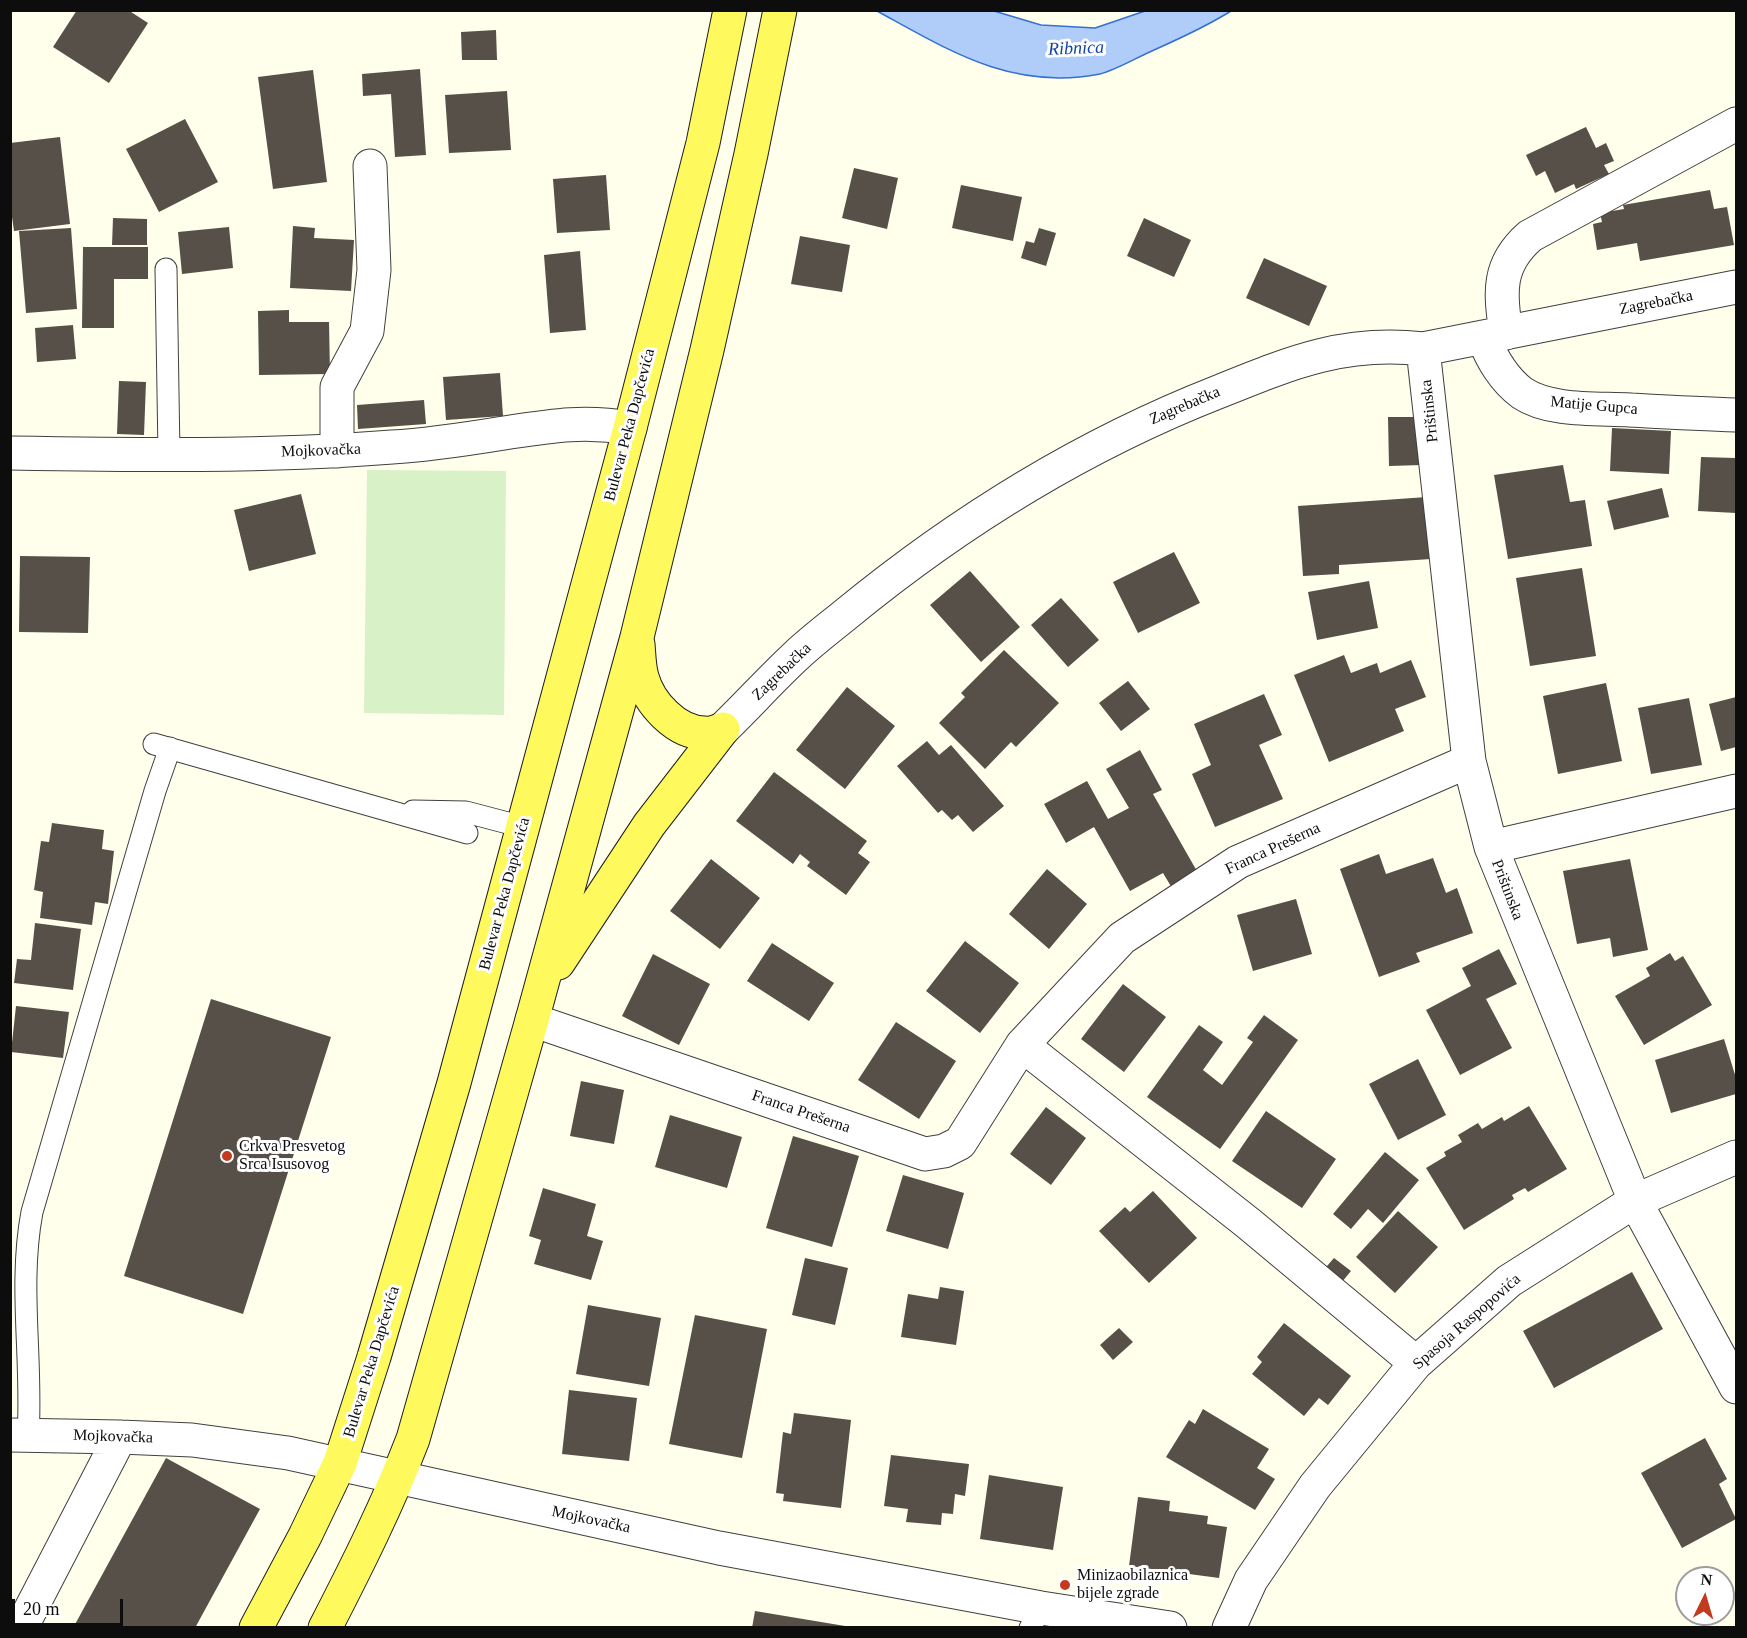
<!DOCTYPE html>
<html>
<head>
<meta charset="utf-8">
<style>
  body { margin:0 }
  #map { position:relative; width:1747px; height:1638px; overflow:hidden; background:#ffffec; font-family:Georgia,serif }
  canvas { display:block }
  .frame { position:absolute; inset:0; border:12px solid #0d0d0d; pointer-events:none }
  .north { position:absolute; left:1675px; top:1566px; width:60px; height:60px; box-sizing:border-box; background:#fff; border:2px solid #9e9e9e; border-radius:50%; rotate:5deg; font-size:16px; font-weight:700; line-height:24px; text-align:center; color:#0d0d0d }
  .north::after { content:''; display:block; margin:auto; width:21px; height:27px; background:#c23a1f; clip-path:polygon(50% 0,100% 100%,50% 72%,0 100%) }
  .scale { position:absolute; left:12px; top:1599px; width:111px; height:27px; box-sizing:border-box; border:3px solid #0d0d0d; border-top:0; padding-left:8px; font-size:18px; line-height:21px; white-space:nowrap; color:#0d0d0d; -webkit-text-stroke:4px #fff; paint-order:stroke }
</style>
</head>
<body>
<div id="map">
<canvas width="1747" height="1638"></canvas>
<div class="frame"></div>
<div class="north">N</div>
<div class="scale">20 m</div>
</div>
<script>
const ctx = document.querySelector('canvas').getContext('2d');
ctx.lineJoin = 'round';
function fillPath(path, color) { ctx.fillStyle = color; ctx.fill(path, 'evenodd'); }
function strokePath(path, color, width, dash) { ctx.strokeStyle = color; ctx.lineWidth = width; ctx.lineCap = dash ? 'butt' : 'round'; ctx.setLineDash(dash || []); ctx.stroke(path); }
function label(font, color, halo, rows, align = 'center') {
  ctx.font = font + ' Georgia,serif'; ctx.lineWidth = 6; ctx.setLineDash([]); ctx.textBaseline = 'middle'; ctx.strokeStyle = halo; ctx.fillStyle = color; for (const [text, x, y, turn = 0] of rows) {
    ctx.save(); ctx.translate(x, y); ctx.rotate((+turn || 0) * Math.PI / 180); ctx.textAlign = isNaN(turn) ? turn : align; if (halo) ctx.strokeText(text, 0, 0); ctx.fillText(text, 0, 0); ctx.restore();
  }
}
const pitch = new Path2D(`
  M 367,470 L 506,471 L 504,715 L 364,713 Z`);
const water = new Path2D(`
  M 877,11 L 994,11 L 1041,25 L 1095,28 L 1145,11 L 1231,11 C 1207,26 1181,38 1154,50 C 1138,57 1116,70 1100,74 C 1012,91 950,51 877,11 Z`);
const building = new Path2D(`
  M 77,10 L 128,10 L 148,23 L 109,83 L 53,47 Z
  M 496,30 L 497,60 L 462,60 L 461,32 Z
  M 420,69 L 426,155 L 395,157 L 391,94 L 363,96 L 362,74 Z
  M 313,70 L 327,182 L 273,189 L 258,77 Z
  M 507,91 L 511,150 L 449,153 L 445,95 Z
  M 185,119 L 218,182 L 159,212 L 126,149 Z
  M 1586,127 L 1596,148 L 1606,143 L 1614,161 L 1604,165 L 1609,174 L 1576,189 L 1574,184 L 1555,193 L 1545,171 L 1536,176 L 1526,155 Z
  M 60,137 L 70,224 L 14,231 L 10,203 L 10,143 Z
  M 854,168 L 898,178 L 887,229 L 842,218 Z
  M 606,175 L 610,230 L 557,233 L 553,179 Z
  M 961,185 L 1022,197 L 1013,241 L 952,228 Z
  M 1710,190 L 1714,209 L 1727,207 L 1734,245 L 1640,261 L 1637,243 L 1597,250 L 1593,224 L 1602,222 L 1600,213 L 1624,209 L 1623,205 Z
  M 113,218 L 147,219 L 147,245 L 112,245 Z
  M 1144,218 L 1191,240 L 1174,277 L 1127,256 Z
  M 293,226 L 315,228 L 314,238 L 354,240 L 351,291 L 290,288 Z
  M 229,227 L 233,268 L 182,274 L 178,232 Z
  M 71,228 L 77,309 L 26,313 L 19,231 Z
  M 1039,228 L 1056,233 L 1046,266 L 1021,258 L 1026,241 L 1034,243 Z
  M 800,236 L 850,245 L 842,292 L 791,284 Z
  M 83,247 L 148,247 L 148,279 L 114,279 L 114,328 L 82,328 Z
  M 580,251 L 586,330 L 550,333 L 544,255 Z
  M 1264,258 L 1327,286 L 1309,326 L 1246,298 Z
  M 289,310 L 289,322 L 329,322 L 330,374 L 259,375 L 258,311 Z
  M 73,325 L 76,359 L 37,362 L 35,328 Z
  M 500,373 L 503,416 L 446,420 L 443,377 Z
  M 119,381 L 146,382 L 144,435 L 117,434 Z
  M 424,400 L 426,424 L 358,429 L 357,405 Z
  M 1388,417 L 1421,417 L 1422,465 L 1389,466 Z
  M 1612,428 L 1671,431 L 1669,474 L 1610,471 Z
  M 1701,457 L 1736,458 L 1736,513 L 1698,511 Z
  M 1563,465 L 1570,502 L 1585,500 L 1592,546 L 1508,559 L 1494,475 Z
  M 1662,488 L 1669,517 L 1614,530 L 1607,501 Z
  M 301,494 L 316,554 L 249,571 L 234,510 Z
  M 1427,497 L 1431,559 L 1339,565 L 1339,574 L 1303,576 L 1298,506 Z
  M 1174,552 L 1200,603 L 1138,633 L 1113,582 Z
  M 20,556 L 90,557 L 88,633 L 19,632 Z
  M 1582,568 L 1596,656 L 1530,666 L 1516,578 Z
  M 970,571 L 1020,627 L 981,662 L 930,605 Z
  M 1369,581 L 1378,628 L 1317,640 L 1308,592 Z
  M 1061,598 L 1099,640 L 1068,667 L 1031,625 Z
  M 1004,650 L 1059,703 L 1016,747 L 1011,742 L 985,769 L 939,723 L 965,697 L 961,693 Z
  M 1344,655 L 1351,673 L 1377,663 L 1380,673 L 1411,660 L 1426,697 L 1395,709 L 1404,731 L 1329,762 L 1294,675 Z
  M 1128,681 L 1150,709 L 1121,731 L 1099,703 Z
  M 1606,683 L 1622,761 L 1558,774 L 1543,696 Z
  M 847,687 L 895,726 L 845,789 L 796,750 Z
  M 1264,694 L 1282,735 L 1259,745 L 1283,799 L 1215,827 L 1192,774 L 1211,765 L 1194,724 Z
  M 1736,697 L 1736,747 L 1721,751 L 1709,704 Z
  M 1689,698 L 1702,765 L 1651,774 L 1638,708 Z
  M 927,741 L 939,755 L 951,745 L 1004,806 L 973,832 L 958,815 L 952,820 L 942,810 L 938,813 L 897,766 Z
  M 1140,750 L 1162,790 L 1153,794 L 1198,873 L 1172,888 L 1163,873 L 1130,891 L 1094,827 L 1066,843 L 1044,804 L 1087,781 L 1108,819 L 1129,808 L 1106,769 Z
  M 774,772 L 867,841 L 858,853 L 870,862 L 846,895 L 807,866 L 810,862 L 800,854 L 793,864 L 736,821 Z
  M 52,823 L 104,830 L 102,849 L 114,851 L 108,904 L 95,902 L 92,925 L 40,918 L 43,892 L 34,890 L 41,841 L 49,842 Z
  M 1379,854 L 1386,874 L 1433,858 L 1446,893 L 1457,888 L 1473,933 L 1416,953 L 1420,962 L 1379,977 L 1340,869 Z
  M 711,859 L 760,898 L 720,949 L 670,911 Z
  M 1630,859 L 1648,950 L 1613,957 L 1610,938 L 1577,944 L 1563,871 Z
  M 1047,869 L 1087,904 L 1049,949 L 1009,914 Z
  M 1296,899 L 1312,954 L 1253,971 L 1237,915 Z
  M 35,923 L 81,929 L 73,990 L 14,983 L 17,959 L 31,960 Z
  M 965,941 L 1019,983 L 980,1033 L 926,991 Z
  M 772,943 L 834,983 L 809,1021 L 747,981 Z
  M 1499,949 L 1517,984 L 1486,999 L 1512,1048 L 1460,1075 L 1426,1010 L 1471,986 L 1462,968 Z
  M 1670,953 L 1675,961 L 1683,956 L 1712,1005 L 1644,1045 L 1615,996 L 1650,976 L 1646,968 Z
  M 653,954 L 710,984 L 679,1045 L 622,1016 Z
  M 1123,984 L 1166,1017 L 1124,1072 L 1081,1039 Z
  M 211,999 L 331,1037 L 243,1314 L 124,1276 Z
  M 16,1006 L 69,1012 L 63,1058 L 11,1052 Z
  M 1264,1015 L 1298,1040 L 1220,1149 L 1147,1097 L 1199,1025 L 1223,1042 L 1203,1070 L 1222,1085 L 1253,1042 L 1247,1038 Z
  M 896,1022 L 956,1061 L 919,1119 L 858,1080 Z
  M 1724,1039 L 1736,1078 L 1736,1094 L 1671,1113 L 1655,1060 Z
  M 1418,1059 L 1446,1115 L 1398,1140 L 1369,1084 Z
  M 581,1081 L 624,1090 L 614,1144 L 570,1136 Z
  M 1529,1106 L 1567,1169 L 1528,1192 L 1525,1188 L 1512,1195 L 1514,1199 L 1464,1230 L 1426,1168 L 1446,1156 L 1444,1152 L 1462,1142 L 1458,1135 L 1478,1123 L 1482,1129 L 1502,1117 L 1504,1121 Z
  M 1046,1107 L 1086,1138 L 1051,1185 L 1010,1154 Z
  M 1266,1111 L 1336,1159 L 1302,1208 L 1232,1161 Z
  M 670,1115 L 742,1137 L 727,1188 L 655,1167 Z
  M 793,1136 L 859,1156 L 832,1247 L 766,1228 Z
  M 1385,1152 L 1419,1180 L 1383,1223 L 1368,1209 L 1351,1229 L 1333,1214 Z
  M 903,1175 L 964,1193 L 948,1249 L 886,1231 Z
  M 543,1188 L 596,1204 L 587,1236 L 603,1241 L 591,1280 L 534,1264 L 541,1240 L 529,1236 Z
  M 1153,1191 L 1197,1238 L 1149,1283 L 1099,1231 L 1125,1207 L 1130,1212 Z
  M 1398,1211 L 1438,1247 L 1395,1293 L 1356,1257 Z
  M 805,1258 L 848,1268 L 835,1325 L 792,1315 Z
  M 1334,1258 L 1351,1271 L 1337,1288 L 1320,1274 Z
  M 1632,1272 L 1663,1329 L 1554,1388 L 1523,1331 Z
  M 940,1287 L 964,1291 L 956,1345 L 901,1337 L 908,1294 L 938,1299 Z
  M 588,1305 L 661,1318 L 649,1386 L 576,1374 Z
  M 695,1315 L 767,1329 L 742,1458 L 669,1444 Z
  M 1284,1323 L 1351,1376 L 1328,1405 L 1319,1398 L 1304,1416 L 1252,1374 L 1262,1362 L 1257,1357 Z
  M 1119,1328 L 1133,1342 L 1113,1360 L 1100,1345 Z
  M 569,1390 L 637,1398 L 629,1461 L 562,1454 Z
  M 1203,1409 L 1269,1449 L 1257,1468 L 1275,1479 L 1255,1510 L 1166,1457 L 1189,1420 L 1195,1424 Z
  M 794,1413 L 851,1420 L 841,1508 L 783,1501 L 784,1494 L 776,1493 L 783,1432 L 791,1434 Z
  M 1705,1438 L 1727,1479 L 1719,1484 L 1736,1519 L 1682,1548 L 1641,1473 Z
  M 891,1455 L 969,1464 L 965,1496 L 955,1494 L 953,1514 L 942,1513 L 941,1525 L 906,1522 L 908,1509 L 884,1506 Z
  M 166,1458 L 260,1509 L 195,1628 L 73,1628 Z
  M 989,1475 L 1063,1487 L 1053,1550 L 980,1539 Z
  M 1138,1497 L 1170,1501 L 1169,1511 L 1208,1516 L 1207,1524 L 1227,1527 L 1219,1578 L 1129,1566 Z
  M 755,1611 L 845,1626 L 845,1628 L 752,1628 Z`);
const lane = new Path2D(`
  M 166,269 L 169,454
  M 154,744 L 467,833
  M 413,811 L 466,812 L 523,827
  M 28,1436 C 33,1361 18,1286 32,1212 L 155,791 L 170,748
  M 1030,1628 L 1041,1608`);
const street = new Path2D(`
  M 1506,333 C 1500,292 1497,265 1530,236 L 1736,124
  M 1483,337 C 1492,359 1503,379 1522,393 C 1550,412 1598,408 1630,410 C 1666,412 1701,414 1736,415
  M 1423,349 L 1469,761 L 1491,847 L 1635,1201 L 1736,1387
  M 337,451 L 337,387 L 367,331 L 374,270 L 370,166
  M 10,453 C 137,455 265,457 392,447 C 429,445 467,439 504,433 C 550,426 583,420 630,428
  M 723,729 C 748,705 771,679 797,655 C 812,641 829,628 845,615 C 957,523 1083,445 1218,392 C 1290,363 1344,340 1423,349 L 1736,287
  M 1491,847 L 1736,791
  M 532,1020 L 925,1154 L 944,1151 L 960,1143 L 1022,1045 L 1122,938 L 1238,862 L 1469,761
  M 1022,1045 L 1248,1223 L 1416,1363
  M 10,1435 L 120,1437 L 192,1440 L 288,1453 L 719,1548 L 1041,1608 L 1170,1628
  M 21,1628 L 120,1437
  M 1229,1628 L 1251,1580 L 1315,1486 L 1416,1363 L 1509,1281 L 1635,1201 L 1736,1157`);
const primary = new Path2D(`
  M 638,644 C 639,655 639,667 642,677 C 649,703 676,733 705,733 C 711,734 718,731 723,729
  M 558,963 L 649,825 L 723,729
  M 256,1628 L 305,1536 L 340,1463 L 374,1357 L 454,1083 L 630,428 L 703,143 L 730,10
  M 325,1628 C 357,1566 388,1504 413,1439 L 532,1020 L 637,637 L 707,350 L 751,154 L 780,10`);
const markers = [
  [227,1156,6,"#c23a1f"],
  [1065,1585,6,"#c23a1f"]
];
const streetNames = [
  ["Zagrebačka",1656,303,-11],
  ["Zagrebačka",1185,406,-23],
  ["Matije Gupca",1594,406,5],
  ["Prištinska",1430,411,-96],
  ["Bulevar Peka Dapčevića",630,425,-75],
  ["Mojkovačka",321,451,-2],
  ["Zagrebačka",782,672,-44],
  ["Franca Prešerna",1273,849,-25],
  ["Prištinska",1507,890,69],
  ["Bulevar Peka Dapčevića",505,894,-75],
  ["Franca Prešerna",801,1112,19],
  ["Spasoja Raspopovića",1467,1322,-41],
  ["Bulevar Peka Dapčevića",372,1362,-73],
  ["Mojkovačka",113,1437,2],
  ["Mojkovačka",591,1520,12]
];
const poiNames = [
  ["Crkva Presvetog",239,1147],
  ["Srca Isusovog",239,1165],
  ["Minizaobilaznica",1077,1576],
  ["bijele zgrade",1077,1594]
];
const waterNames = [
  ["Ribnica",1076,49,-2]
];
fillPath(pitch, '#d9f1c7');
fillPath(water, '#afcdf8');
strokePath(water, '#3371d2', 1.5);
fillPath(building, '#565048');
strokePath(lane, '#404040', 23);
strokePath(street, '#404040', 35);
strokePath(primary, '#1e1e1e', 35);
strokePath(lane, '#fff', 21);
strokePath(street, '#fff', 33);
strokePath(primary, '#fef95d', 33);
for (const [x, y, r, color] of markers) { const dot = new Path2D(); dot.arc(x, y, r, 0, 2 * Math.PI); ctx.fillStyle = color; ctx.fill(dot); strokePath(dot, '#fff', 2); }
label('16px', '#0d0d0d', '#fff', streetNames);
label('16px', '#0d0d0d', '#fff', poiNames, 'left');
label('italic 18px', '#1144a3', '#fff', waterNames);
</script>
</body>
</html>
